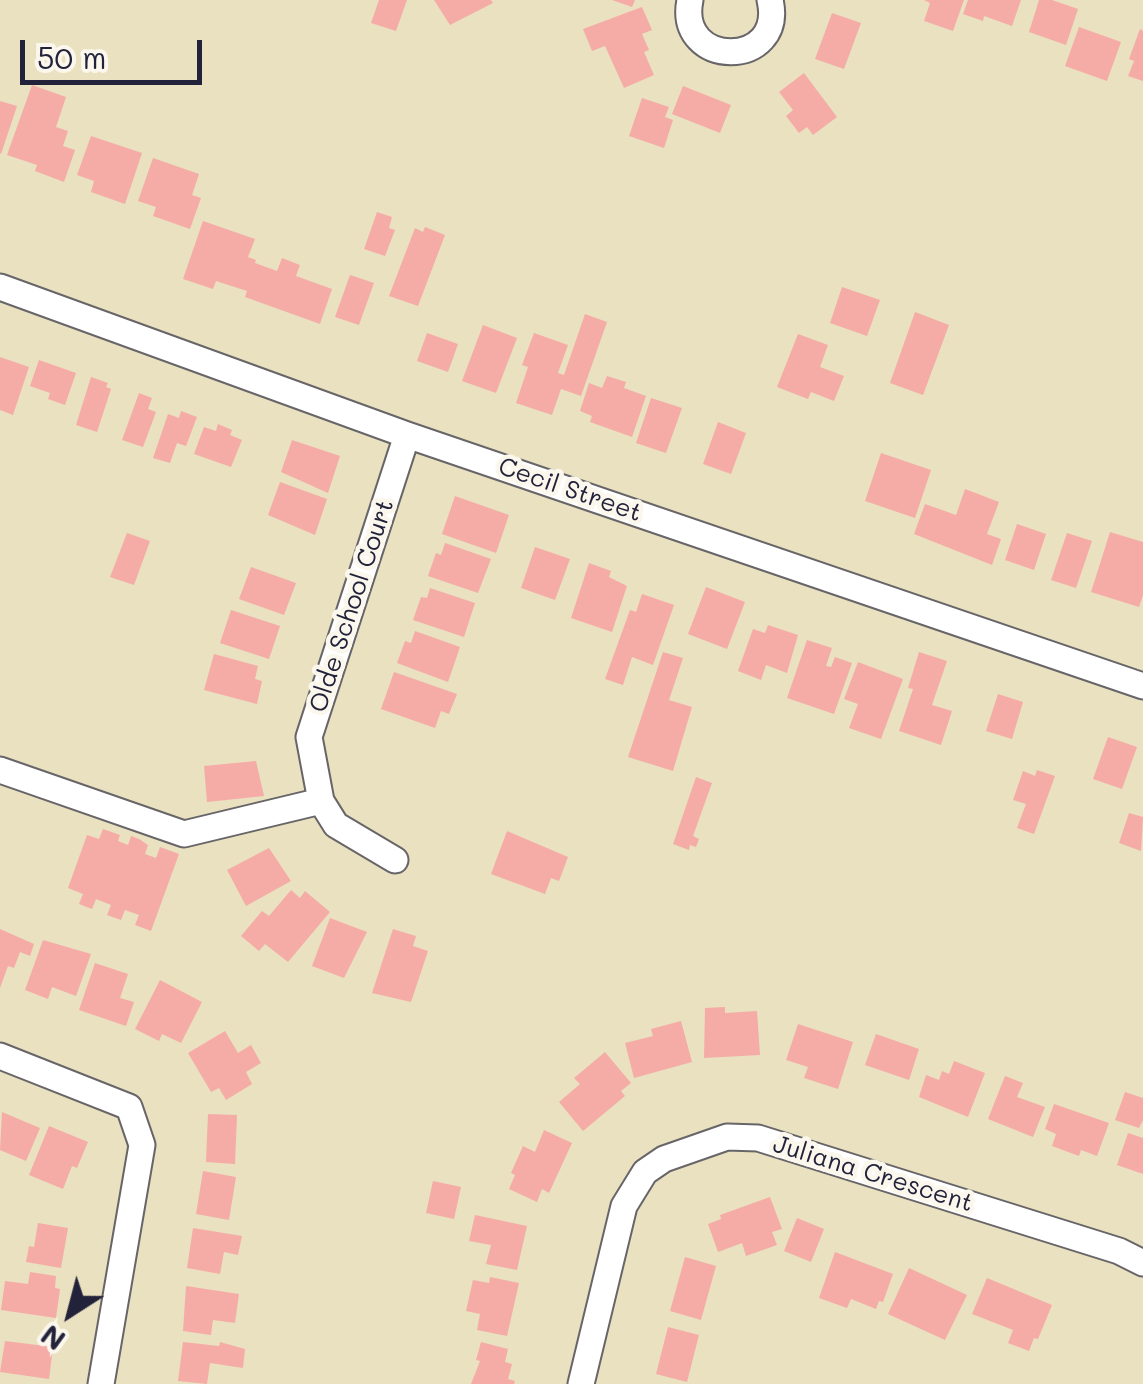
<!DOCTYPE html>
<html>
<head>
<meta charset="utf-8">
<style>
  body { margin:0 }
  #map { position:relative; width:1143px; height:1384px; overflow:hidden; background:#e9e1bf; font-family:Mali,sans-serif }
  canvas { display:block }
  .north { position:absolute; left:20px; top:1264px; width:100px; height:100px; -webkit-text-stroke:8px #fbf7ec; paint-order:stroke; rotate:216deg; font-size:28px; font-weight:700; line-height:40px; text-align:center; color:#22223b }
  .north::after { content:''; display:block; margin:auto; width:35px; height:45px; background:#22223b; clip-path:polygon(50% 0,100% 100%,50% 72%,0 100%) }
  .scale { position:absolute; left:20px; top:40px; width:182px; height:45px; box-sizing:border-box; border:5px solid #22223b; border-top:0; padding-left:12px; font-size:30px; line-height:35px; white-space:nowrap; color:#22223b; -webkit-text-stroke:8px #fbf7ec; paint-order:stroke }
</style>
</head>
<body>
<div id="map">
<canvas width="1143" height="1384"></canvas>
<div class="north">N</div>
<div class="scale">50 m</div>
</div>
<script>
const ctx = document.querySelector('canvas').getContext('2d');
ctx.lineJoin = 'round';
function fillPath(path, color) { ctx.fillStyle = color; ctx.fill(path, 'evenodd'); }
function strokePath(path, color, width, dash) { ctx.strokeStyle = color; ctx.lineWidth = width; ctx.lineCap = dash ? 'butt' : 'round'; ctx.setLineDash(dash || []); ctx.stroke(path); }
function label(font, color, halo, rows, align = 'center') {
  ctx.font = font + ' Mali,sans-serif'; ctx.lineWidth = 9; ctx.setLineDash([]); ctx.textBaseline = 'middle'; ctx.strokeStyle = halo; ctx.fillStyle = color; for (const [text, x, y, turn = 0] of rows) {
    ctx.save(); ctx.translate(x, y); ctx.rotate((+turn || 0) * Math.PI / 180); ctx.textAlign = isNaN(turn) ? turn : align; if (halo) ctx.strokeText(text, 0, 0); ctx.fillText(text, 0, 0); ctx.restore();
  }
}
const building = new Path2D(`
  M 379,0 L 407,0 L 396,31 L 371,23 Z
  M 434,0 L 491,0 L 493,3 L 450,25 Z
  M 612,0 L 635,0 L 632,7 Z
  M 924,0 L 964,0 L 953,31 L 924,21 L 930,3 Z
  M 968,0 L 1021,0 L 1012,26 L 984,16 L 983,21 L 963,14 Z
  M 1039,0 L 1052,0 L 1078,9 L 1066,45 L 1029,32 Z
  M 642,7 L 652,30 L 642,34 L 649,50 L 644,52 L 654,75 L 624,88 L 605,46 L 592,51 L 583,29 Z
  M 832,13 L 861,23 L 844,69 L 815,59 Z
  M 1079,27 L 1121,42 L 1107,81 L 1065,66 Z
  M 1140,29 L 1143,31 L 1143,81 L 1128,76 L 1134,61 L 1129,59 Z
  M 804,73 L 837,117 L 813,135 L 807,127 L 799,133 L 786,116 L 793,110 L 779,92 Z
  M 32,85 L 66,97 L 56,127 L 68,131 L 63,146 L 75,150 L 64,182 L 35,171 L 37,165 L 7,155 Z
  M 683,86 L 731,105 L 720,133 L 672,114 Z
  M 642,98 L 669,107 L 665,117 L 673,120 L 664,148 L 629,136 Z
  M 0,101 L 17,106 L 1,154 L 0,153 Z
  M 91,136 L 142,153 L 125,204 L 91,192 L 94,181 L 77,175 Z
  M 153,158 L 199,174 L 192,195 L 201,198 L 190,229 L 153,216 L 156,207 L 138,201 Z
  M 377,212 L 392,217 L 389,228 L 395,230 L 385,256 L 364,249 Z
  M 203,221 L 255,239 L 248,257 L 256,260 L 255,263 L 277,271 L 282,258 L 300,265 L 296,276 L 332,289 L 320,324 L 245,297 L 247,291 L 216,281 L 213,289 L 183,279 Z
  M 425,227 L 445,235 L 418,306 L 389,296 L 415,228 L 423,232 Z
  M 350,275 L 374,283 L 359,325 L 335,317 Z
  M 842,287 L 880,300 L 867,336 L 830,323 Z
  M 915,312 L 949,325 L 923,395 L 890,383 Z
  M 585,314 L 607,322 L 581,396 L 561,389 L 552,415 L 516,403 L 528,367 L 522,365 L 534,333 L 568,345 L 558,373 L 564,375 Z
  M 483,325 L 517,338 L 496,393 L 462,381 Z
  M 427,333 L 458,344 L 448,372 L 417,361 Z
  M 798,334 L 828,345 L 820,367 L 844,376 L 834,401 L 811,392 L 808,399 L 777,387 Z
  M 0,357 L 29,367 L 13,415 L 0,410 Z
  M 39,360 L 76,373 L 65,405 L 48,399 L 50,393 L 30,386 Z
  M 607,376 L 626,382 L 624,388 L 646,396 L 632,437 L 590,422 L 592,416 L 580,411 L 589,383 L 602,388 Z
  M 91,377 L 108,383 L 106,387 L 111,389 L 97,432 L 76,425 Z
  M 139,393 L 152,398 L 148,409 L 156,412 L 143,447 L 122,440 Z
  M 651,398 L 682,408 L 666,453 L 636,443 Z
  M 181,411 L 197,417 L 186,446 L 177,443 L 170,463 L 153,458 L 168,414 L 179,418 Z
  M 718,422 L 746,433 L 731,474 L 703,464 Z
  M 218,424 L 232,430 L 230,435 L 242,440 L 231,467 L 194,454 L 204,427 L 216,431 Z
  M 292,440 L 340,456 L 328,493 L 281,472 Z
  M 881,453 L 931,470 L 915,518 L 865,501 Z
  M 280,482 L 327,499 L 315,535 L 268,515 Z
  M 965,489 L 999,502 L 987,534 L 1001,539 L 992,565 L 914,534 L 925,504 L 956,515 Z
  M 455,496 L 509,515 L 496,553 L 442,534 Z
  M 1017,524 L 1046,534 L 1034,570 L 1005,560 Z
  M 1110,532 L 1143,542 L 1143,595 L 1139,607 L 1091,592 Z
  M 127,533 L 150,541 L 134,585 L 110,577 Z
  M 1067,533 L 1092,541 L 1076,588 L 1051,580 Z
  M 445,543 L 491,559 L 478,593 L 428,576 L 436,553 L 441,555 Z
  M 535,547 L 570,559 L 555,600 L 521,588 Z
  M 589,563 L 611,571 L 609,577 L 627,586 L 612,632 L 571,618 Z
  M 251,567 L 296,583 L 284,615 L 239,599 Z
  M 706,587 L 745,602 L 727,649 L 688,634 Z
  M 430,588 L 475,603 L 464,637 L 413,620 L 421,597 L 427,598 Z
  M 642,594 L 674,605 L 653,665 L 632,657 L 623,685 L 605,679 L 630,610 L 636,612 Z
  M 231,610 L 280,626 L 269,659 L 220,643 Z
  M 768,625 L 798,635 L 787,673 L 766,665 L 761,680 L 738,671 L 753,629 L 765,633 Z
  M 415,631 L 460,647 L 448,682 L 397,663 L 405,641 L 411,643 Z
  M 807,640 L 832,648 L 826,666 L 831,667 L 835,657 L 852,663 L 834,714 L 787,698 Z
  M 663,652 L 683,658 L 669,700 L 692,707 L 673,771 L 628,757 Z
  M 919,652 L 947,661 L 932,705 L 952,711 L 941,745 L 899,731 L 913,689 L 908,688 Z
  M 214,654 L 258,666 L 255,679 L 262,681 L 257,704 L 204,690 Z
  M 858,662 L 903,679 L 881,739 L 849,728 L 858,704 L 844,699 Z
  M 394,672 L 457,694 L 449,714 L 441,711 L 435,728 L 381,709 Z
  M 998,694 L 1023,702 L 1012,739 L 986,731 Z
  M 1108,737 L 1137,747 L 1122,789 L 1093,779 Z
  M 256,761 L 264,796 L 207,802 L 204,766 Z
  M 1037,770 L 1055,776 L 1034,834 L 1017,828 L 1026,804 L 1013,800 L 1023,771 L 1035,776 Z
  M 696,777 L 712,783 L 693,836 L 699,839 L 696,847 L 690,845 L 689,850 L 673,844 Z
  M 1129,813 L 1143,817 L 1141,851 L 1119,843 Z
  M 103,829 L 120,835 L 118,841 L 128,845 L 131,836 L 139,839 L 148,845 L 145,854 L 156,858 L 160,847 L 179,854 L 151,931 L 135,925 L 139,915 L 125,910 L 121,920 L 107,915 L 111,905 L 96,899 L 92,909 L 79,904 L 83,894 L 68,888 L 87,835 L 99,839 Z
  M 507,831 L 568,857 L 559,881 L 551,878 L 545,894 L 491,874 Z
  M 269,848 L 291,881 L 246,906 L 227,870 Z
  M 291,890 L 300,898 L 305,891 L 330,912 L 288,962 L 265,944 L 259,951 L 241,936 L 262,911 L 269,916 Z
  M 330,918 L 367,932 L 344,978 L 312,966 Z
  M 0,929 L 34,944 L 30,956 L 20,952 L 14,968 L 8,966 L 0,988 Z
  M 393,929 L 416,936 L 413,946 L 428,951 L 411,1002 L 372,993 Z
  M 43,940 L 91,954 L 76,996 L 52,987 L 48,999 L 25,990 Z
  M 95,963 L 128,974 L 120,998 L 134,1002 L 126,1026 L 79,1010 Z
  M 160,980 L 202,1002 L 181,1043 L 162,1034 L 159,1041 L 135,1029 Z
  M 725,1007 L 725,1013 L 757,1011 L 760,1055 L 704,1058 L 705,1008 Z
  M 681,1021 L 692,1062 L 634,1078 L 625,1043 L 653,1036 L 651,1029 Z
  M 798,1024 L 853,1042 L 838,1089 L 804,1078 L 808,1067 L 786,1060 Z
  M 225,1031 L 238,1053 L 251,1045 L 261,1063 L 246,1072 L 252,1084 L 226,1100 L 219,1088 L 211,1092 L 188,1053 Z
  M 876,1034 L 919,1049 L 909,1080 L 865,1065 Z
  M 605,1052 L 631,1083 L 621,1091 L 625,1096 L 583,1131 L 559,1102 L 580,1084 L 574,1078 Z
  M 954,1061 L 985,1073 L 968,1117 L 919,1097 L 926,1075 L 939,1080 L 942,1071 L 949,1074 Z
  M 1005,1076 L 1023,1083 L 1017,1097 L 1045,1107 L 1033,1137 L 988,1119 Z
  M 1125,1092 L 1143,1098 L 1143,1120 L 1139,1128 L 1115,1120 Z
  M 1054,1104 L 1109,1123 L 1097,1156 L 1081,1150 L 1079,1156 L 1052,1146 L 1056,1134 L 1045,1129 Z
  M 2,1112 L 40,1128 L 26,1161 L 0,1150 Z
  M 208,1114 L 237,1115 L 235,1164 L 206,1162 Z
  M 49,1126 L 88,1142 L 77,1168 L 72,1166 L 63,1189 L 29,1175 Z
  M 544,1130 L 572,1143 L 549,1193 L 542,1189 L 537,1202 L 509,1189 L 515,1175 L 511,1173 L 523,1146 L 535,1152 Z
  M 1128,1133 L 1143,1138 L 1143,1174 L 1117,1165 Z
  M 203,1171 L 236,1177 L 229,1220 L 196,1214 Z
  M 433,1181 L 461,1187 L 454,1219 L 426,1213 Z
  M 770,1197 L 782,1229 L 772,1232 L 777,1245 L 746,1256 L 742,1243 L 718,1252 L 708,1224 L 721,1219 L 720,1215 Z
  M 475,1215 L 527,1226 L 517,1270 L 486,1264 L 491,1245 L 469,1241 Z
  M 797,1218 L 824,1229 L 811,1262 L 784,1251 Z
  M 38,1223 L 68,1228 L 61,1268 L 26,1262 L 29,1246 L 34,1247 Z
  M 193,1228 L 242,1236 L 238,1255 L 224,1252 L 220,1274 L 187,1268 Z
  M 835,1252 L 893,1274 L 883,1302 L 879,1301 L 876,1309 L 851,1299 L 847,1308 L 819,1298 Z
  M 685,1257 L 716,1266 L 701,1320 L 670,1311 Z
  M 909,1268 L 967,1295 L 945,1340 L 888,1314 Z
  M 30,1272 L 56,1276 L 55,1288 L 60,1289 L 56,1318 L 1,1310 L 5,1281 L 28,1284 Z
  M 490,1277 L 519,1283 L 507,1336 L 477,1330 L 480,1314 L 466,1311 L 473,1280 L 489,1283 Z
  M 987,1278 L 1052,1305 L 1038,1339 L 1034,1338 L 1029,1351 L 1008,1343 L 1013,1330 L 972,1314 Z
  M 186,1286 L 239,1294 L 235,1323 L 213,1320 L 211,1335 L 183,1331 Z
  M 668,1327 L 699,1335 L 687,1382 L 656,1374 Z
  M 5,1341 L 53,1347 L 49,1379 L 0,1372 Z
  M 183,1342 L 219,1346 L 220,1342 L 245,1349 L 243,1368 L 210,1363 L 207,1384 L 178,1381 Z
  M 481,1342 L 508,1349 L 505,1362 L 512,1364 L 508,1379 L 515,1381 L 514,1384 L 471,1384 L 480,1361 L 476,1360 Z`);
const minor = new Path2D(`
  M 690,0 C 676,69 786,69 770,0
  M 0,287 L 407,435 L 1143,686
  M 0,770 L 184,834 L 321,801
  M 395,860 L 336,825 L 321,801 L 309,737 L 407,435
  M 0,1056 L 129,1107 L 142,1145 L 101,1384
  M 581,1384 L 624,1206 L 645,1172 L 664,1159 L 727,1137 L 758,1138 L 1119,1251 L 1143,1263`);
const streetNames = [
  ["Cecil Street",570,490,19],
  ["Olde School Court",352,606,-72],
  ["Juliana Crescent",873,1174,17]
];
fillPath(building, '#f5aca7');
strokePath(minor, '#686569', 29);
strokePath(minor, '#fff', 25);
label('25px', '#22223b', '#fbf7ec', streetNames);
</script>
</body>
</html>
